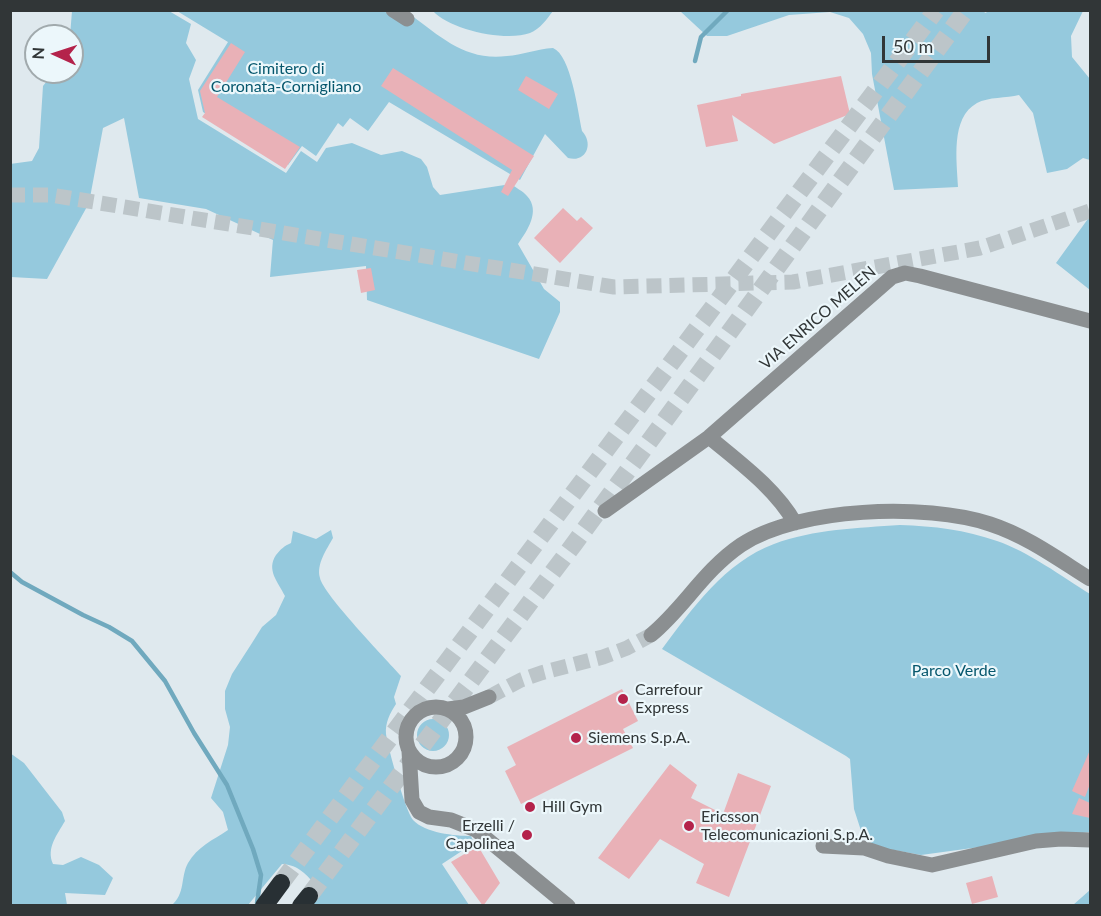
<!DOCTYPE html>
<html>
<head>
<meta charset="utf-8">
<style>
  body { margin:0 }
  #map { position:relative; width:1101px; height:916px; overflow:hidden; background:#dfe9ee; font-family:Lato,sans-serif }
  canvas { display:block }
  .frame { position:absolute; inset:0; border:12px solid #313637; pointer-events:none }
  .north { position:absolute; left:24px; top:24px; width:60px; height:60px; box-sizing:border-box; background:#ecf7fb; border:2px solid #a1aaad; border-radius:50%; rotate:273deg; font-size:16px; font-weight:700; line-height:24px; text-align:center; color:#313637 }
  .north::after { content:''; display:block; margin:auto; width:21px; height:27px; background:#b4234b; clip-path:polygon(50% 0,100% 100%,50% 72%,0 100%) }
  .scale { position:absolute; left:882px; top:36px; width:108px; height:27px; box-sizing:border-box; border:3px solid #313637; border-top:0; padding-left:8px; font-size:18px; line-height:21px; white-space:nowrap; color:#313637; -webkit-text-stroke:4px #ecf7fb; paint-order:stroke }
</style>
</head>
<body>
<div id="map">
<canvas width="1101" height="916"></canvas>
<div class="frame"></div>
<div class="north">N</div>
<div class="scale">50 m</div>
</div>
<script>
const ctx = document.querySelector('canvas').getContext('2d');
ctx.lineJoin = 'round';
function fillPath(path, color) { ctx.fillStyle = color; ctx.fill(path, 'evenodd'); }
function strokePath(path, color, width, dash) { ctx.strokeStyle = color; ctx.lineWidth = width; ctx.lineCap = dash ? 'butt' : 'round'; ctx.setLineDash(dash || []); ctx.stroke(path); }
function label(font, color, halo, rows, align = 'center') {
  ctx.font = font + ' Lato,sans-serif'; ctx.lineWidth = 4.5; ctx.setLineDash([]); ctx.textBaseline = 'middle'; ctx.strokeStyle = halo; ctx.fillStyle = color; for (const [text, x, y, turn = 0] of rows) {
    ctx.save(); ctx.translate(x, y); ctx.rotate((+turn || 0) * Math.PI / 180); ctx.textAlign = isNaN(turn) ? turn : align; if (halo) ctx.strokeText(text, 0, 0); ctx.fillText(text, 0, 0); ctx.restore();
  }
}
const green = new Path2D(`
  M 980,10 L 986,13 L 988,10 L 1083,11 L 1071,36 L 1072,57 L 1090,79 L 1090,160 L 1083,158 L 1067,169 L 1047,173 L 1033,113 L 1019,95 C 1007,98 988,97 977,103 C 950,118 957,161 958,187 L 894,190 L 872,74 L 871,53 L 863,34 L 849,18 L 830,12 L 789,15 L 727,36 L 707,36 L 680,11 Z
  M 72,11 L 169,11 L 191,24 L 186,43 L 196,60 L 189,79 L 198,119 L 286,173 L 301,151 L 317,162 L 326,148 L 352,143 L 381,155 L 402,151 L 421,159 L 427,167 L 433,187 L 440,195 L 511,184 C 516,188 523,191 527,196 C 541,211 527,231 518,244 L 544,289 L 560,302 L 560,312 L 539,359 L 367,300 L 366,266 L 270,277 L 273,240 L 206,209 L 139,198 L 124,118 L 103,128 L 89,203 L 47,279 L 11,277 L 10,164 L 32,161 L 39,148 L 43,86 L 54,72 L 72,72 L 72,36 L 70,36 Z
  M 177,11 L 384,11 L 400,21 L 411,15 C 442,38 466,61 507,56 C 522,55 537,49 553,48 C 571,55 578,112 582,131 C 594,144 586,163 568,158 L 545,134 L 520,180 L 389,102 L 368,131 L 350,118 L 343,127 L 338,123 L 316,156 L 302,146 L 288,165 L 203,112 L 198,90 L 228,42 Z
  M 433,11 L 553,11 C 547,19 540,29 530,33 C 506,42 450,30 433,11 Z
  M 1090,216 L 1090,290 L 1056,263 Z
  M 900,525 C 934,526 965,530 997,541 C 1027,551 1063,577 1090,594 L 1090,832 L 921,855 L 877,847 L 863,837 L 854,809 L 850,759 L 846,756 L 662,649 C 692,609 725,562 774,544 C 814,529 858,528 900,525 Z
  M 331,530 L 333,538 C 327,549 316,564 320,578 C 323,594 386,659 401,676 L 394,697 L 396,704 C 390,713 385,723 386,734 C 388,748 405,810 413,820 C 425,833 455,836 471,836 L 474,843 L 442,864 L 469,905 L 313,905 L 317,887 C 307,875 299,865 282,864 L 248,905 L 171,906 C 186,893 180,878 188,863 C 197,847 213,840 228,830 L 223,812 L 211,798 L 228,745 L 230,727 L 225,709 L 225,691 L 232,674 L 252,643 L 262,627 L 276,615 L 285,596 C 278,582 266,570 276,555 C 281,549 284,546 291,543 L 293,531 L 316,539 Z
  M417 735a16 16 0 1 1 32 0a16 16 0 1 1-32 0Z
  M 10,753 L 24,763 L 62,812 L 65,821 C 57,835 46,848 53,864 L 63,865 L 81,857 L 99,865 L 113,878 L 105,895 L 65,893 L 67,905 L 11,905 Z
  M 1090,890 L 1090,905 L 1072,905 L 1073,905 Z`);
const stream = new Path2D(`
  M 695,61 L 701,37 L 728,10
  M 10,572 L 22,582 L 83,615 L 109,627 L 132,641 L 165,681 L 194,733 L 227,785 L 253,849 L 261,875 L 257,903`);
const building = new Path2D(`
  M 231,43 L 245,52 L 217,97 L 300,147 L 285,169 L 202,117 L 205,113 L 200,91 Z
  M 393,68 L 534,156 L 508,196 L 501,192 L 512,170 L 381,86 Z
  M 526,76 L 558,94 L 549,109 L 518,90 Z
  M 841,76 L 850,114 L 774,144 L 732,115 L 738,141 L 706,147 L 697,105 L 741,96 L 741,94 Z
  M 563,208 L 577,221 L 581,217 L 593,228 L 560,263 L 534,238 Z
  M 371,268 L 375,290 L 361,293 L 357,270 Z
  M 622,689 L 638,721 L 623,729 L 633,748 L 521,804 L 505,771 L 516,765 L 507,747 Z
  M 1090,750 L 1090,784 L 1085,797 L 1072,791 Z
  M 670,764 L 697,785 L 691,798 L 723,814 L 738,773 L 771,786 L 729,897 L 696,883 L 704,864 L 660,839 L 629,879 L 598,858 Z
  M 1079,798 L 1090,803 L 1090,818 L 1072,814 Z
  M 478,846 L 500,883 L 483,906 L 451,862 Z
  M 992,876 L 998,897 L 972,904 L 966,883 Z`);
const minorTunnel = new Path2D(`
  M 489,697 L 521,680 L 541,673 L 603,657 L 627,648 L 651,635`);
const majorTunnel = new Path2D(`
  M 10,195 L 51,195 L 614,287 L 793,282 L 980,248 L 1090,211`);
const highwayTunnel = new Path2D(`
  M 281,883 L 936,10
  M 309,896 L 574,544 L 966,10`);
const minor = new Path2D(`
  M 393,10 L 407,19
  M 709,437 C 740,463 775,488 795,523
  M 605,511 L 709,437 L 892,277 L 905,273 L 920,276 L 1090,321
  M 651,635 C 684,608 703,571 741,545 C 798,507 926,503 990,524 C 1027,536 1058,559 1090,579
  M406 737a30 30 0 1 1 60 0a30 30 0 1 1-60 0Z
  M 448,709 L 464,707 L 489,697
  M 409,751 L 412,800 L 419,812 L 429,817 L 451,820 L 476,830 L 568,906
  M 823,846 L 864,848 L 888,856 L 932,865 L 1036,841 L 1061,839 L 1090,840`);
const highway = new Path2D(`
  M 264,906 L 281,883
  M 301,906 L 309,896`);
const markers = [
  [623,699,6,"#b4234b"],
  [576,738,6,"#b4234b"],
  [530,807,6,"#b4234b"],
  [689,826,6,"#b4234b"],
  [527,835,6,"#b4234b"]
];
const parkNames = [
  ["Cimitero di",286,69],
  ["Coronata-Cornigliano",286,87],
  ["Parco Verde",954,671]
];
const streetNames = [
  ["VIA ENRICO MELEN",818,318,-41]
];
const poiNames = [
  ["Carrefour",635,690],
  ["Express",635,708],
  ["Siemens S.p.A.",588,738],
  ["Hill Gym",542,807],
  ["Ericsson",701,817],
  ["Telecomunicazioni S.p.A.",701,835],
  ["Erzelli /",515,826,"right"],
  ["Capolinea",515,844,"right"]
];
fillPath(green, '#95c9dd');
strokePath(stream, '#70a9be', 4.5);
fillPath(building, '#e9b1b7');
strokePath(minorTunnel, '#bcc5c9', 15, [15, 8]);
strokePath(majorTunnel, '#bcc5c9', 15, [15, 8]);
strokePath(highwayTunnel, '#bcc5c9', 18, [18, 9]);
strokePath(minor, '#8b8f91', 15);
strokePath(highway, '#283034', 18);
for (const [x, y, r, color] of markers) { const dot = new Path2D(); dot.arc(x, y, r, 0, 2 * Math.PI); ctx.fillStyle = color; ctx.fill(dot); strokePath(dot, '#ecf7fb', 2); }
label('16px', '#06576d', '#ecf7fb', parkNames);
label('16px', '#313637', '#ecf7fb', streetNames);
label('16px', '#313637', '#ecf7fb', poiNames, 'left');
</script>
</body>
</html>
